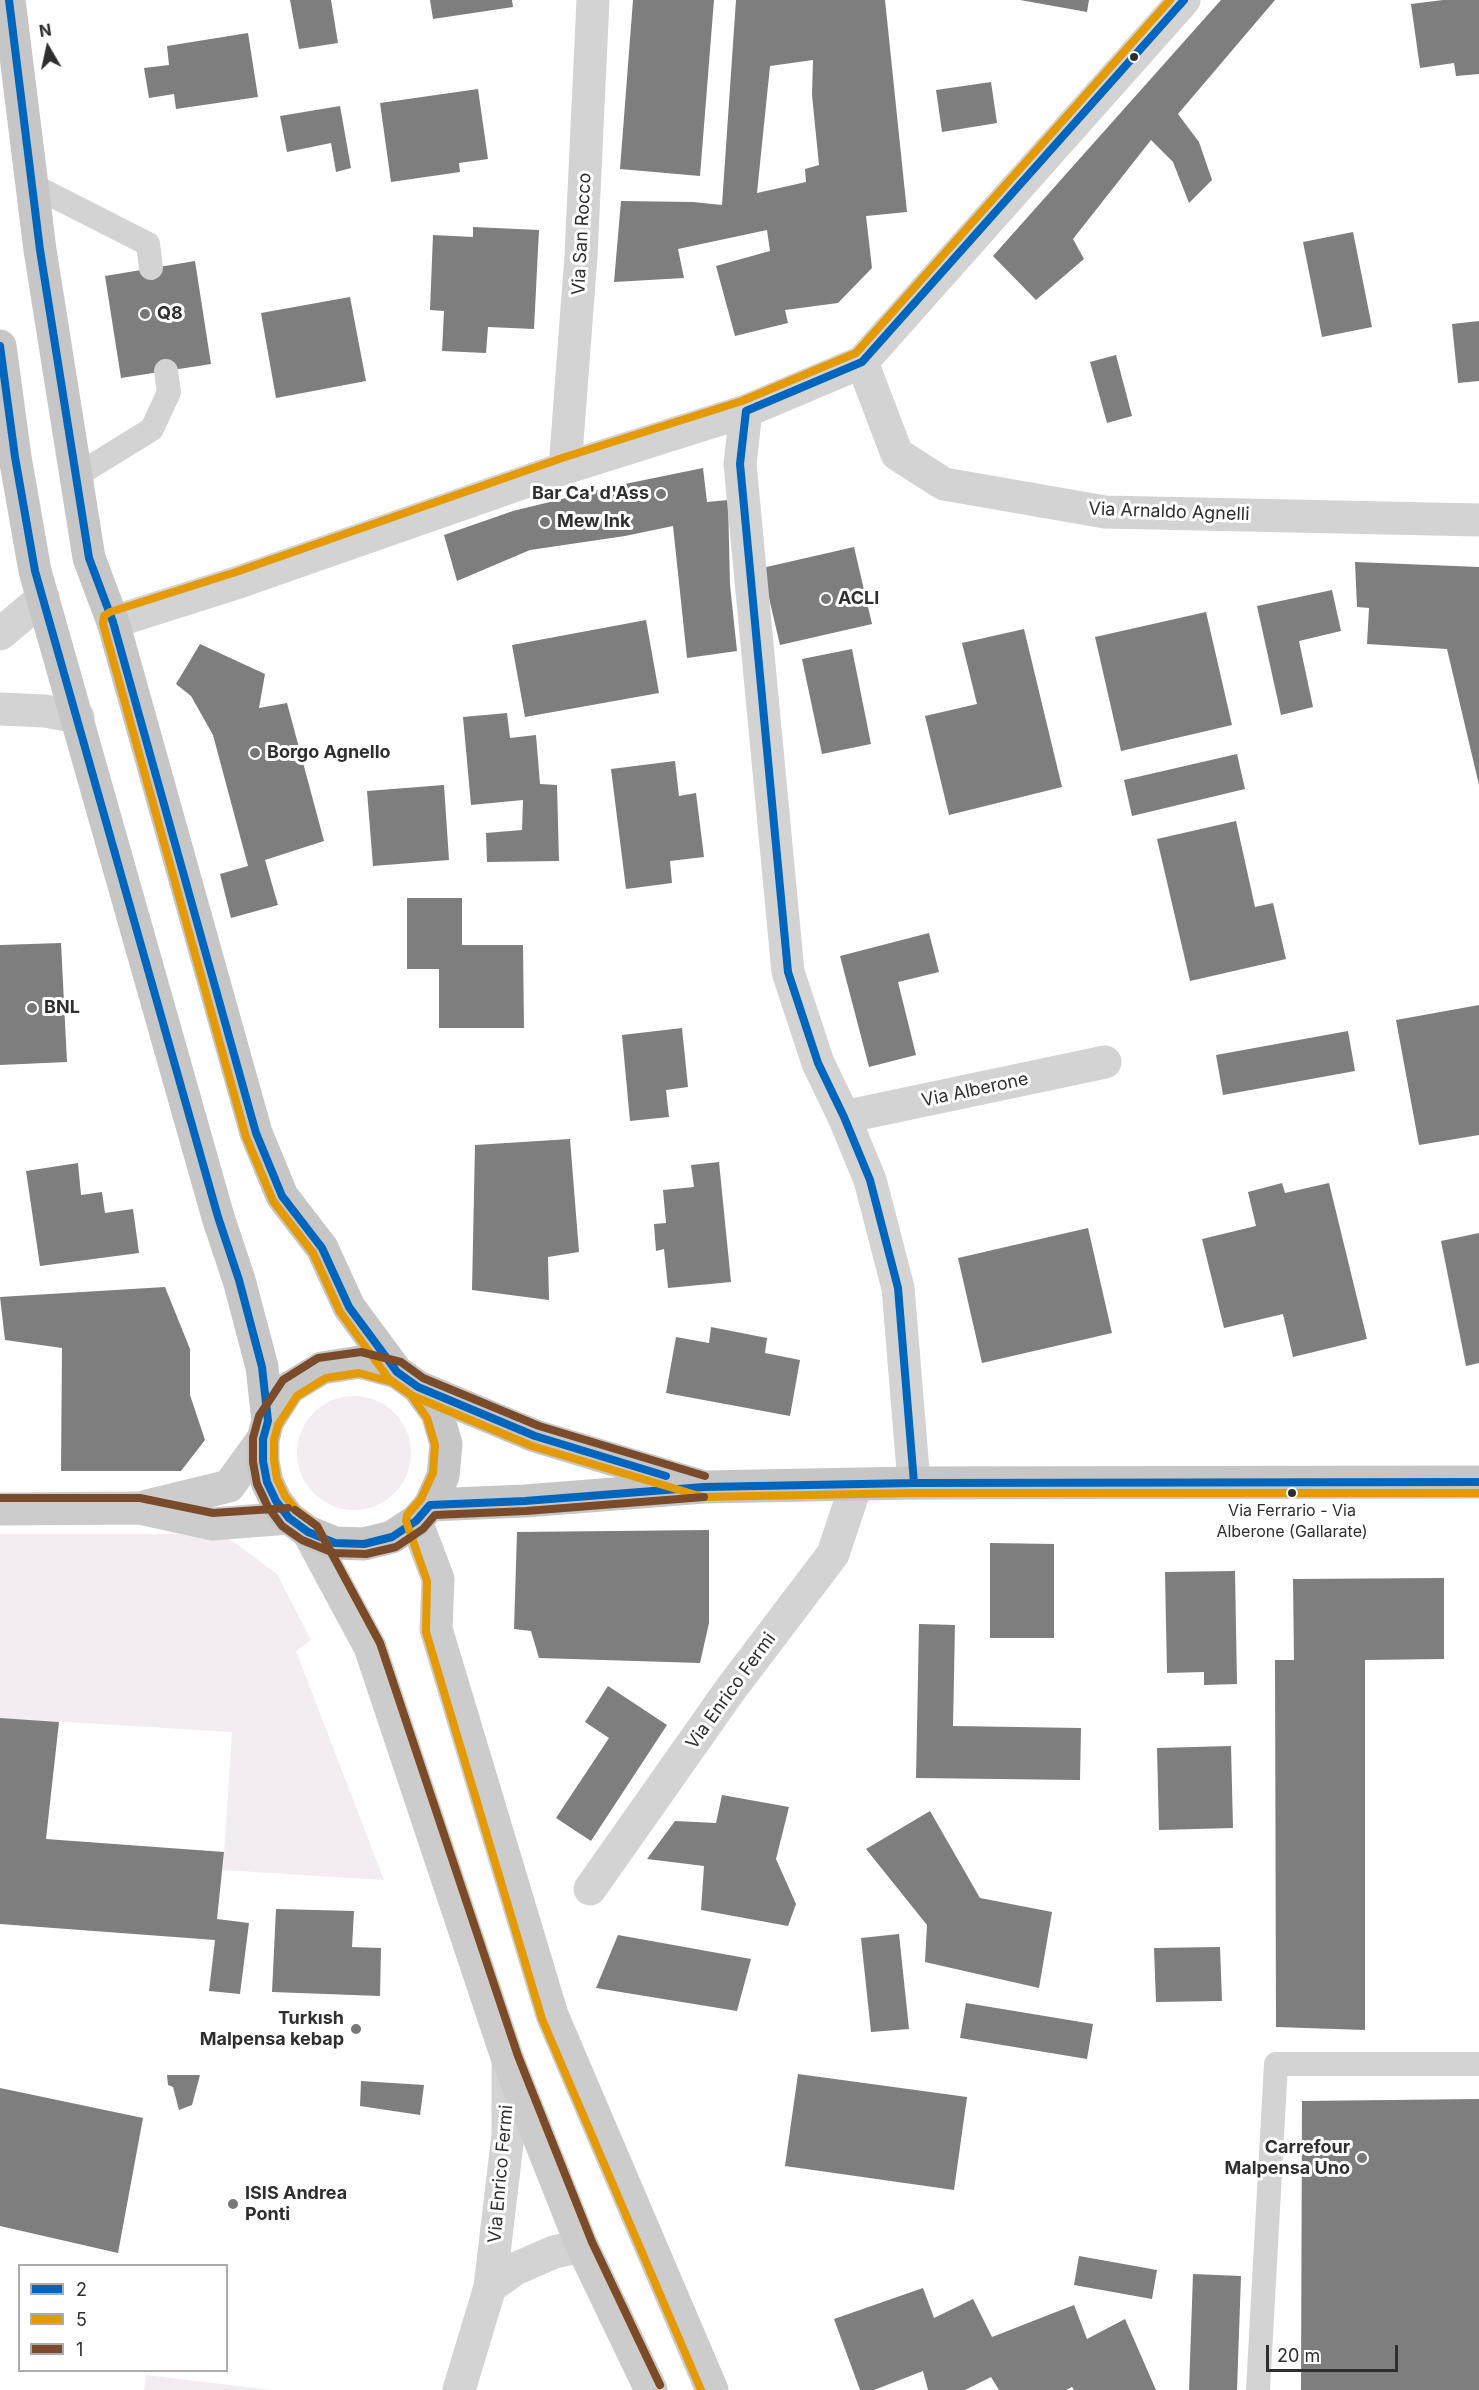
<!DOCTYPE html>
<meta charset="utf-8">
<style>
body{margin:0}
#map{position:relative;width:1479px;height:2390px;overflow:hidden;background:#fff;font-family:Inter,sans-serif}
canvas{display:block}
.legend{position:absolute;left:18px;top:2264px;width:210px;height:108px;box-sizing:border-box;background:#fff;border:2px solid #ababab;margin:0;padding:8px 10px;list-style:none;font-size:18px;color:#2e2e2e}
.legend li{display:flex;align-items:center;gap:12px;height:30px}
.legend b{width:30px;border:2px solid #ababab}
.north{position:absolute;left:18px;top:18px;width:60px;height:60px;-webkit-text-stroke:4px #fff;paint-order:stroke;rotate:351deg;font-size:16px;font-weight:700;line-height:24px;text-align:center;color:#2e2e2e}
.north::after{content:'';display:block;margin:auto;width:21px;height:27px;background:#2e2e2e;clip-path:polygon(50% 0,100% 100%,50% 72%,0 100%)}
.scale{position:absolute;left:1266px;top:2345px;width:132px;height:27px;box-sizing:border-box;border:3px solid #2e2e2e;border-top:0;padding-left:8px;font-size:18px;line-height:21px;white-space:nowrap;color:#2e2e2e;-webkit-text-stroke:4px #fff;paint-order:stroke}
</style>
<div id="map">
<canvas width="1479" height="2390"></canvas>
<ul class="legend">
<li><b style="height:8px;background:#0065bd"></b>2</li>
<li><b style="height:8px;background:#e39a05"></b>5</li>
<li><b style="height:8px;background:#7a4b2a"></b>1</li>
</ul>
<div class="north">N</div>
<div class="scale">20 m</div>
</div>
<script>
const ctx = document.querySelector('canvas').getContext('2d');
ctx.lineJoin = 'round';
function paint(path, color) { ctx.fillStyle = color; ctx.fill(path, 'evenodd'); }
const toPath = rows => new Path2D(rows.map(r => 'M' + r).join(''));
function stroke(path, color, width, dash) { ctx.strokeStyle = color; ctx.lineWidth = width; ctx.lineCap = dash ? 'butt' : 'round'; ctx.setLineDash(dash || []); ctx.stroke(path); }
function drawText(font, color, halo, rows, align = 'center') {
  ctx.font = font + ' Inter,sans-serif'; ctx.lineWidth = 6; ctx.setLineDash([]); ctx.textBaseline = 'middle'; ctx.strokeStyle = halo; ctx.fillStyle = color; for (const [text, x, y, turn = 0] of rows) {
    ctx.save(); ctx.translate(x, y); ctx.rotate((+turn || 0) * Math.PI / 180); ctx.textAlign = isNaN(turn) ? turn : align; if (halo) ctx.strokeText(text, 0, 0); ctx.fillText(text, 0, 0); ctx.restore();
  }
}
paint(toPath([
 '297 1453a57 57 0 1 1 114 0a57 57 0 1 1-114 0Z',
 [0,1534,223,1534,277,1574,311,1640,296,1651,384,1880,223,1870,232,1732,0,1718],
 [146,2375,272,2390,144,2390]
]), '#f3ecf1');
paint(toPath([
 [290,0,331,0,338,43,299,49],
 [430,0,512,0,513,7,433,19],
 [633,0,714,0,700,176,620,169],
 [736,0,885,0,907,212,866,216,872,268,838,303,785,310,788,323,735,336,716,266,770,251,767,230,678,249,684,278,614,282,621,201,693,202,722,205],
 [813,60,812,95,819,165,805,169,806,182,757,193,770,66],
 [1020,0,1089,0,1087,12],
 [1221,0,1275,0,1178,114,1199,142,1212,180,1189,203,1173,162,1151,140,1073,239,1084,259,1036,300,993,256],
 [1443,0,1479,0,1479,74,1456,76,1454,63,1420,68,1411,4],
 [248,33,258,97,176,109,174,94,149,98,144,68,169,65,167,46],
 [991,82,997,123,942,132,936,90],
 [478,89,488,159,459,163,460,172,391,182,380,103],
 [340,106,351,168,336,172,331,143,287,152,280,116],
 [473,227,539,230,534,329,488,327,486,353,442,351,444,311,430,310,433,235,473,237],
 [1353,232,1372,327,1322,337,1303,242],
 [195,261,211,364,121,378,105,276],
 [350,297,366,381,276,398,261,313],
 [1479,321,1479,381,1458,383,1452,324],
 [1116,355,1132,416,1107,423,1090,362],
 [703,468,707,502,728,500,730,585,737,651,687,658,673,526,625,536,530,550,457,581,444,535,513,511,615,486],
 [854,547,872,624,780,645,762,568],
 [1355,562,1479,567,1479,785,1447,649,1367,644,1369,608,1357,607],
 [1332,590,1341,631,1299,641,1313,707,1281,715,1257,606],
 [1206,612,1232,725,1121,751,1095,637],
 [646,620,659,693,525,717,512,645],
 [1024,629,1062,787,949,815,925,716,977,704,962,643],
 [200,644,265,674,259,708,287,703,324,841,265,860,278,905,231,918,220,874,248,866,213,735,191,696,176,684],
 [852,649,871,744,822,754,802,659],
 [507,713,510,738,536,735,540,784,557,785,559,861,487,862,486,833,522,830,523,800,471,805,463,717],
 [1237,754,1245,789,1132,816,1124,780],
 [675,761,679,796,696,793,704,857,670,861,672,883,626,889,611,769],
 [444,785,449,860,373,866,367,791],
 [1236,821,1255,907,1273,903,1286,959,1190,981,1157,839],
 [407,898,462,898,462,945,523,945,524,1028,439,1028,439,969,407,969],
 [929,933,939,972,898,982,916,1055,869,1067,840,956],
 [61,943,67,1062,0,1065,0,945],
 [1479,1005,1479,1135,1419,1145,1396,1020],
 [682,1028,688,1087,666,1090,669,1117,630,1121,622,1035],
 [1348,1031,1355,1071,1223,1095,1216,1055],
 [570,1139,579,1252,548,1257,549,1300,472,1290,475,1145],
 [719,1162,731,1282,668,1288,664,1249,656,1251,654,1224,666,1223,663,1190,694,1187,691,1165],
 [78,1163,81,1195,102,1192,105,1213,133,1209,139,1253,40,1266,26,1171],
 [1282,1183,1285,1193,1329,1183,1367,1339,1293,1357,1283,1314,1224,1328,1202,1239,1256,1226,1248,1192],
 [1088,1228,1112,1333,982,1363,958,1258],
 [1479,1233,1479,1363,1466,1366,1441,1241],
 [165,1287,190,1349,190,1395,205,1440,181,1471,61,1471,62,1348,5,1340,0,1297],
 [711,1327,767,1338,765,1353,800,1360,790,1416,666,1393,676,1337,709,1343],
 [709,1530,709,1623,700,1663,539,1658,531,1631,514,1629,517,1532],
 [990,1543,1054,1544,1054,1638,990,1638],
 [1235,1571,1237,1684,1204,1685,1204,1672,1167,1673,1165,1572],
 [1444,1578,1444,1659,1365,1660,1365,2030,1276,2027,1275,1660,1294,1660,1293,1579],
 [919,1624,955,1625,953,1726,1081,1728,1080,1780,916,1778],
 [608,1686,667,1725,591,1841,556,1818,609,1738,585,1722],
 [0,1718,59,1722,46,1839,224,1852,217,1919,249,1923,240,1994,209,1991,215,1940,0,1924],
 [1231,1746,1233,1828,1159,1830,1157,1748],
 [722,1795,789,1807,776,1859,796,1904,788,1926,701,1910,704,1866,647,1859,675,1821,716,1823],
 [930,1811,980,1898,1052,1912,1039,1988,925,1962,927,1925,866,1849],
 [276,1909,354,1911,352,1947,381,1948,380,1996,272,1992],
 [899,1934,909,2029,871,2032,861,1938],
 [618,1935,751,1959,737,2011,596,1988],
 [1220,1947,1222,2001,1156,2002,1154,1948],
 [966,2003,1093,2024,1087,2059,960,2038],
 [798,2074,967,2097,954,2190,785,2166],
 [167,2075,200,2075,192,2105,179,2110,173,2087,168,2085],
 [361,2081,424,2085,420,2115,360,2106],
 [0,2088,143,2118,118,2253,0,2226],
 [1479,2099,1479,2390,1301,2390,1302,2101],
 [1079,2256,1157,2270,1152,2299,1074,2285],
 [1193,2274,1241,2276,1237,2390,1189,2390],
 [923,2288,934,2318,973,2299,992,2337,1074,2305,1087,2339,1125,2319,1156,2390,1074,2390,1072,2387,1066,2390,999,2390,991,2377,965,2390,928,2390,923,2371,874,2390,860,2390,834,2319]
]), '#7e7e7e');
stroke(toPath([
 [32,185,148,244,151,268],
 [76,476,152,429,169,392,166,371],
 [1258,2390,1276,2064,1479,2064]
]), '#d3d3d3', 24);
stroke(toPath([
 [862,362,897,454,944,484,1105,512,1479,520],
 [746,411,740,464,788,972,818,1063,844,1117,870,1180,898,1288,914,1483],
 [565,468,581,256,593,0],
 [113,622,239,582,565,468,746,411,862,362,1184,0],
 [0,634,43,598],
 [0,709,45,711,78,717],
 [844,1117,1105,1062],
 [590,1889,730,1690,833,1554,856,1485],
 [490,2287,515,2269,554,2252,582,2246],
 [459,2390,490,2287,508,2135,508,2060]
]), '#d3d3d3', 33);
stroke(toPath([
 [147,1506,229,1486,263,1439],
 [0,1509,139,1508,212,1524,289,1518],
 [416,1521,438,1579,436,1629,552,2015,712,2390],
 [308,1532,370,1647,508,2060,582,2246,651,2390]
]), '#ccc', 33);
stroke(toPath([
 [9,0,40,250,89,558,113,622,256,1133,282,1196,322,1248,349,1307,397,1372,418,1387,535,1436,704,1487],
 [0,346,15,457,35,571,218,1217,239,1280,262,1367,268,1421],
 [397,1372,360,1362,322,1368,289,1388,268,1421,263,1439,263,1461,267,1482,276,1501,289,1518,308,1532,335,1543,364,1544,392,1537,416,1521,430,1505,443,1476,446,1444,437,1413,418,1387],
 [430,1505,525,1501,704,1487,914,1483,1479,1482]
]), '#c6c6c6', 33);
stroke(toPath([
 [9,0,40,250,89,558,113,622,256,1133,282,1196,322,1248,349,1307,397,1372,418,1387,535,1436,666,1476],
 [0,346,15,457,35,571,218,1217,239,1280,262,1367,268,1421,263,1439,263,1461,267,1482,276,1501,289,1518,308,1532,335,1543,364,1544,392,1537,416,1521,430,1505,525,1501,704,1487,914,1483,1479,1482],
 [914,1483,898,1288,870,1180,844,1117,818,1063,788,972,740,464,746,411,862,362,1184,0]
]), '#0065bd', 8);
stroke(toPath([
 [1170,0,856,353,742,401,562,458,236,572,110,612,104,616,103,624,246,1137,273,1201,313,1253,340,1312,389,1379,413,1396,532,1446,703,1497,914,1493,1479,1493],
 [660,2385,592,2242,518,2056,380,1643,317,1526,296,1510,285,1496,277,1479,274,1460,274,1440,278,1425,297,1396,326,1378,359,1373,392,1382,411,1395,427,1418,435,1445,433,1473,421,1499,407,1515,406,1521,427,1581,426,1632,542,2019,701,2390]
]), '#e39a05', 8);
stroke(toPath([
 [704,1497,526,1511,435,1515,423,1529,396,1547,366,1554,334,1553,302,1540,282,1526,268,1507,257,1484,253,1462,253,1438,259,1416,283,1380,318,1358,361,1352,401,1362,423,1378,539,1426,705,1476],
 [0,1498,140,1498,213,1513,288,1508],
 [295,1510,317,1526,380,1643,518,2056,592,2242,660,2385]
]), '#7a4b2a', 8);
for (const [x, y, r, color] of [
 [1134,57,5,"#2e2e2e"],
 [145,314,6,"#777"],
 [661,494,6,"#777"],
 [545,522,6,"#777"],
 [826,599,6,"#777"],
 [255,753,6,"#777"],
 [32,1008,6,"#777"],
 [1292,1493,5,"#2e2e2e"],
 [356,2029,6,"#777"],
 [1362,2158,6,"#777"],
 [233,2204,6,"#777"]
]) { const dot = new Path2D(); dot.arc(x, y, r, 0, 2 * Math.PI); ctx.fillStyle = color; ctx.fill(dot); stroke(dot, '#fff', 2); }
drawText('16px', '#2e2e2e', '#fff', [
 ["Via Ferrario - Via",1292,1511],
 ["Alberone (Gallarate)",1292,1532]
]);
drawText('18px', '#2e2e2e', '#fff', [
 ["Via San Rocco",582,234,-87],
 ["Via Arnaldo Agnelli",1169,512,2],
 ["Via Alberone",975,1090,-12],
 ["Via Enrico Fermi",731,1691,-54],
 ["Via Enrico Fermi",501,2174,-85]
]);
drawText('bold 18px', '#2e2e2e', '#fff', [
 ["Q8",157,314],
 ["Bar Ca' d'Ass",649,494,"right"],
 ["Mew Ink",557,522],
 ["ACLI",838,599],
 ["Borgo Agnello",267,753],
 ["BNL",44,1008],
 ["Turkısh",344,2019,"right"],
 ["Malpensa kebap",344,2040,"right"],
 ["Carrefour",1350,2148,"right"],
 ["Malpensa Uno",1350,2169,"right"],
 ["ISIS Andrea",245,2194],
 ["Ponti",245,2215]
], 'left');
</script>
